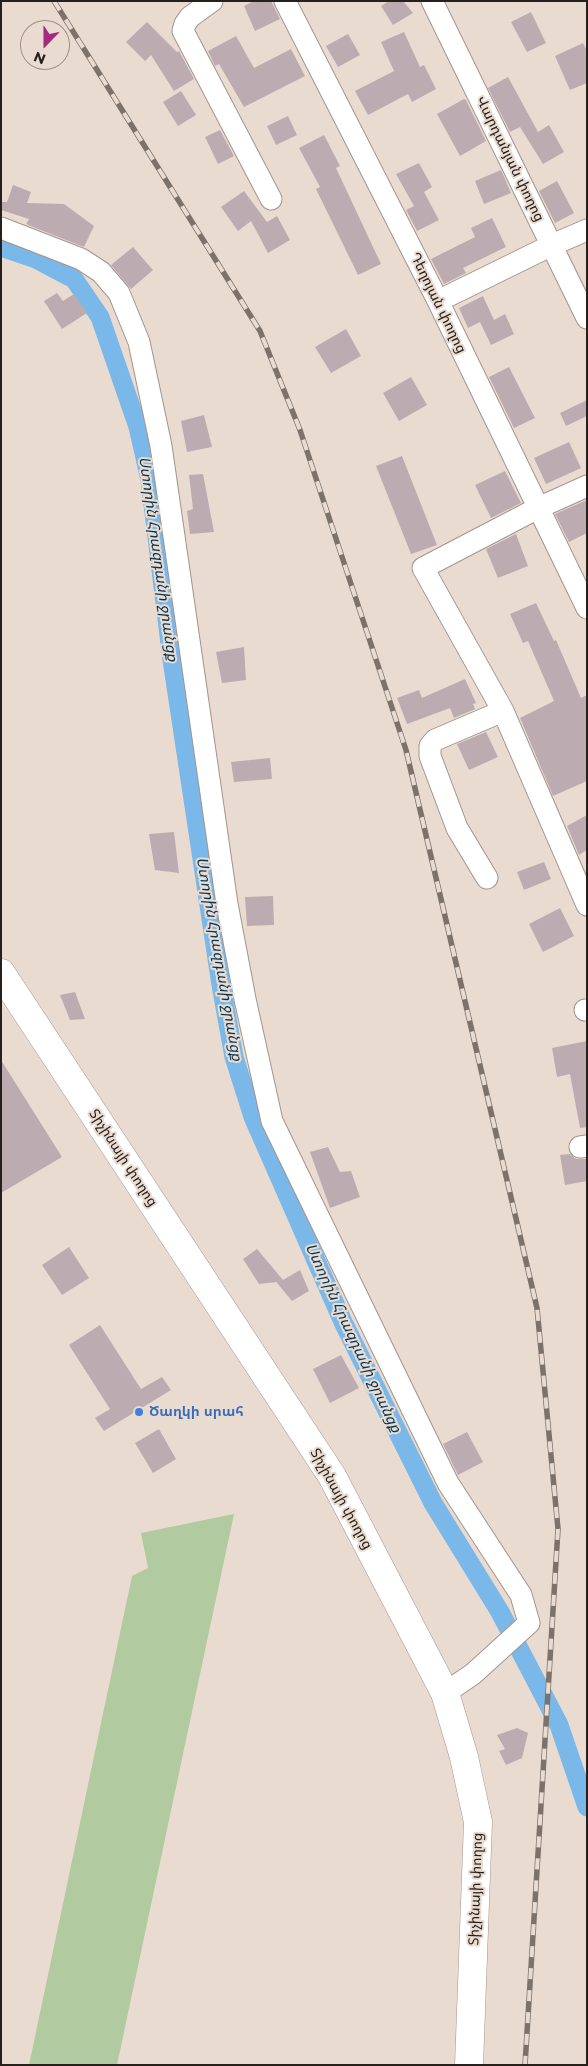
<!DOCTYPE html>
<meta charset="utf-8">
<style>
body{margin:0}
#map{position:relative;width:588px;height:2066px;overflow:hidden;background:#eadbd1;font-family:Montserrat,sans-serif}
canvas{display:block}
.frame{position:absolute;inset:0;border:2px solid #25201c;pointer-events:none}
.north{position:absolute;left:20px;top:20px;width:50px;height:50px;box-sizing:border-box;background:#eadbd1;border:1px solid #9b9089;border-radius:50%;rotate:202deg;font-size:14px;font-weight:700;line-height:20px;text-align:center;color:#25201c}
.north::after{content:'';display:block;margin:auto;width:18px;height:22px;background:#a32a80;clip-path:polygon(50% 0,100% 100%,50% 72%,0 100%)}
</style>
<div id="map">
<canvas width="588" height="2066"></canvas>
<div class="frame"></div>
<div class="north">N</div>
</div>
<script>
const ctx = document.querySelector('canvas').getContext('2d');
ctx.lineJoin = 'round';
function paint(path, color) { ctx.fillStyle = color; ctx.fill(path, 'evenodd'); }
const toPath = rows => new Path2D(rows.map(r => 'M' + r).join(''));
function stroke(path, color, width, dash) { ctx.strokeStyle = color; ctx.lineWidth = width; ctx.lineCap = dash ? 'butt' : 'round'; ctx.setLineDash(dash || []); ctx.stroke(path); }
function drawText(font, color, halo, rows, align = 'center') {
  ctx.font = font + ' Montserrat,"Noto Sans Armenian",sans-serif'; ctx.lineWidth = 4; ctx.setLineDash([]); ctx.textBaseline = 'middle'; ctx.strokeStyle = halo; ctx.fillStyle = color; for (const [text, x, y, turn = 0] of rows) {
    ctx.save(); ctx.translate(x, y); ctx.rotate((+turn || 0) * Math.PI / 180); ctx.textAlign = isNaN(turn) ? turn : align; if (halo) ctx.strokeText(text, 0, 0); ctx.fillText(text, 0, 0); ctx.restore();
  }
}
paint(toPath([
 [234,1514,117,2065,29,2065,132,1576,148,1568,141,1533]
]), '#b2caa0');
stroke(toPath([
 [1,247,36,259,74,279,100,317,138,427,150,480,172,660,221,985,234,1057,253,1117,343,1322,433,1503,500,1612,559,1725,587,1807]
]), '#7ab8ea', 19);
paint(toPath([
 [254,1,271,1,280,19,255,31,244,6],
 [389,1,403,1,413,13,393,25,381,6],
 [531,12,546,43,527,52,511,22],
 [147,22,177,52,179,51,194,79,174,91,151,55,145,61,126,42],
 [404,32,420,67,424,65,436,89,412,102,408,94,368,115,355,91,394,71,381,42],
 [348,34,360,55,338,67,326,46],
 [236,36,254,68,291,49,305,76,244,107,219,64,215,66,208,51],
 [583,43,587,51,587,83,570,90,555,56],
 [508,77,538,132,549,125,564,152,543,164,520,127,510,132,488,88],
 [181,91,196,115,178,126,163,102],
 [464,99,466,100,486,141,460,156,437,114],
 [288,116,297,135,276,145,267,126],
 [220,130,234,156,218,164,205,137],
 [324,135,340,166,336,168,381,264,358,275,316,189,320,187,299,148],
 [419,163,432,187,424,192,439,220,417,231,406,210,414,206,396,174],
 [501,170,511,193,484,204,475,181],
 [557,181,574,213,555,223,539,191],
 [13,185,31,192,27,203,64,204,94,226,84,247,28,225,26,224,29,219,1,210,1,202,7,202],
 [244,191,267,222,277,216,290,240,268,253,251,221,238,231,221,207],
 [492,218,506,247,463,268,466,273,444,284,431,259,475,237,471,228],
 [133,247,153,270,131,289,111,265],
 [57,293,63,301,74,294,87,313,62,329,44,301],
 [483,296,494,320,505,314,514,334,491,345,480,322,468,328,459,308],
 [346,329,361,356,331,373,315,347],
 [509,367,535,418,514,428,489,377],
 [411,377,427,405,399,421,383,393],
 [587,400,587,416,566,426,560,413],
 [204,415,212,447,187,452,181,421],
 [569,442,581,468,546,484,534,458],
 [402,456,437,545,411,554,376,466],
 [505,471,521,503,491,518,475,485],
 [203,474,214,532,190,534,187,511,193,509,189,475],
 [587,500,587,533,569,542,555,514],
 [516,534,528,566,498,578,486,549],
 [536,603,554,641,556,640,581,698,587,695,587,781,553,796,520,718,554,701,528,641,523,643,510,614],
 [244,647,246,680,222,683,216,652],
 [465,679,476,703,473,704,475,709,454,718,450,708,407,724,397,698,419,690,422,698],
 [486,732,498,757,469,770,457,744],
 [270,758,272,779,234,782,231,762],
 [587,815,587,850,579,855,567,826],
 [174,832,179,873,155,870,149,834],
 [544,862,551,879,524,890,517,872],
 [273,896,274,925,247,926,245,897],
 [560,908,574,936,543,952,529,924],
 [75,992,85,1019,70,1020,60,995],
 [587,1041,587,1127,580,1128,570,1074,557,1077,552,1048],
 [1,1060,62,1157,1,1193],
 [328,1147,340,1172,351,1171,360,1197,330,1208,310,1152],
 [570,1154,576,1159,587,1159,587,1181,565,1185,560,1155],
 [69,1247,89,1278,62,1295,42,1265],
 [257,1249,283,1280,300,1270,309,1291,292,1301,277,1283,278,1282,259,1284,243,1259],
 [100,1325,141,1389,162,1377,171,1390,104,1431,95,1418,110,1409,69,1345],
 [341,1355,359,1388,330,1403,313,1369],
 [159,1429,176,1459,153,1473,135,1443],
 [467,1432,483,1462,458,1475,443,1444],
 [517,1728,528,1733,522,1758,506,1765,499,1751,505,1749,497,1735]
]), '#bcacb2');
const street = toPath([
 [212,1,190,17,185,24,183,31,271,199],
 [285,1,438,301,587,608],
 [432,1,587,318],
 [1,228,81,259,101,272,119,293,139,342,161,446,227,904,245,999,272,1121,448,1483,521,1595,529,1623,473,1674,445,1693],
 [438,301,552,245,587,230],
 [587,486,538,508,423,568,503,711,587,905],
 [487,878,457,828,430,756,430,746,435,740,503,711],
 [585,1010,587,1010],
 [580,1147,587,1146]
]);
const secondary = toPath([
 [1,973,332,1476,445,1693,464,1757,478,1822,469,2065]
]);
stroke(street, '#a3958c', 23);
stroke(secondary, '#a3958c', 29);
stroke(street, '#fff', 21);
stroke(secondary, '#fff', 28);
const rail = toPath([
 [54,1,260,331,300,430,406,750,537,1308,558,1529,525,2065]
]);
stroke(rail, '#7b726b', 5.5);
stroke(rail, '#eadbd1', 4, [11]);
for (const [x, y, r, color] of [
 [139,1412,5,"#3f7fe0"]
]) { const dot = new Path2D(); dot.arc(x, y, r, 0, 2 * Math.PI); ctx.fillStyle = color; ctx.fill(dot); stroke(dot, '#eadbd1', 2); }
drawText('14px', '#25201c', '#eadbd1', [
 ["Վարդանյան փողոց",510,159,64],
 ["Դեղոյան փողոց",438,303,64],
 ["Տիչինայի փողոց",123,1158,57],
 ["Տիչինայի փողոց",341,1499,61],
 ["Տիչինայի փողոց",476,1889,-88]
]);
drawText('bold 14px', '#366cbe', '#eadbd1', [
 ["Ծաղկի սրահ",149,1412]
], 'left');
drawText('italic 15px', '#013454', '#eadbd1', [
 ["Ստորին Հրազդանի ջրանցք",158,559,82],
 ["Ստորին Հրազդանի ջրանցք",219,959,80],
 ["Ստորին Հրազդանի ջրանցք",353,1338,65]
]);
</script>
